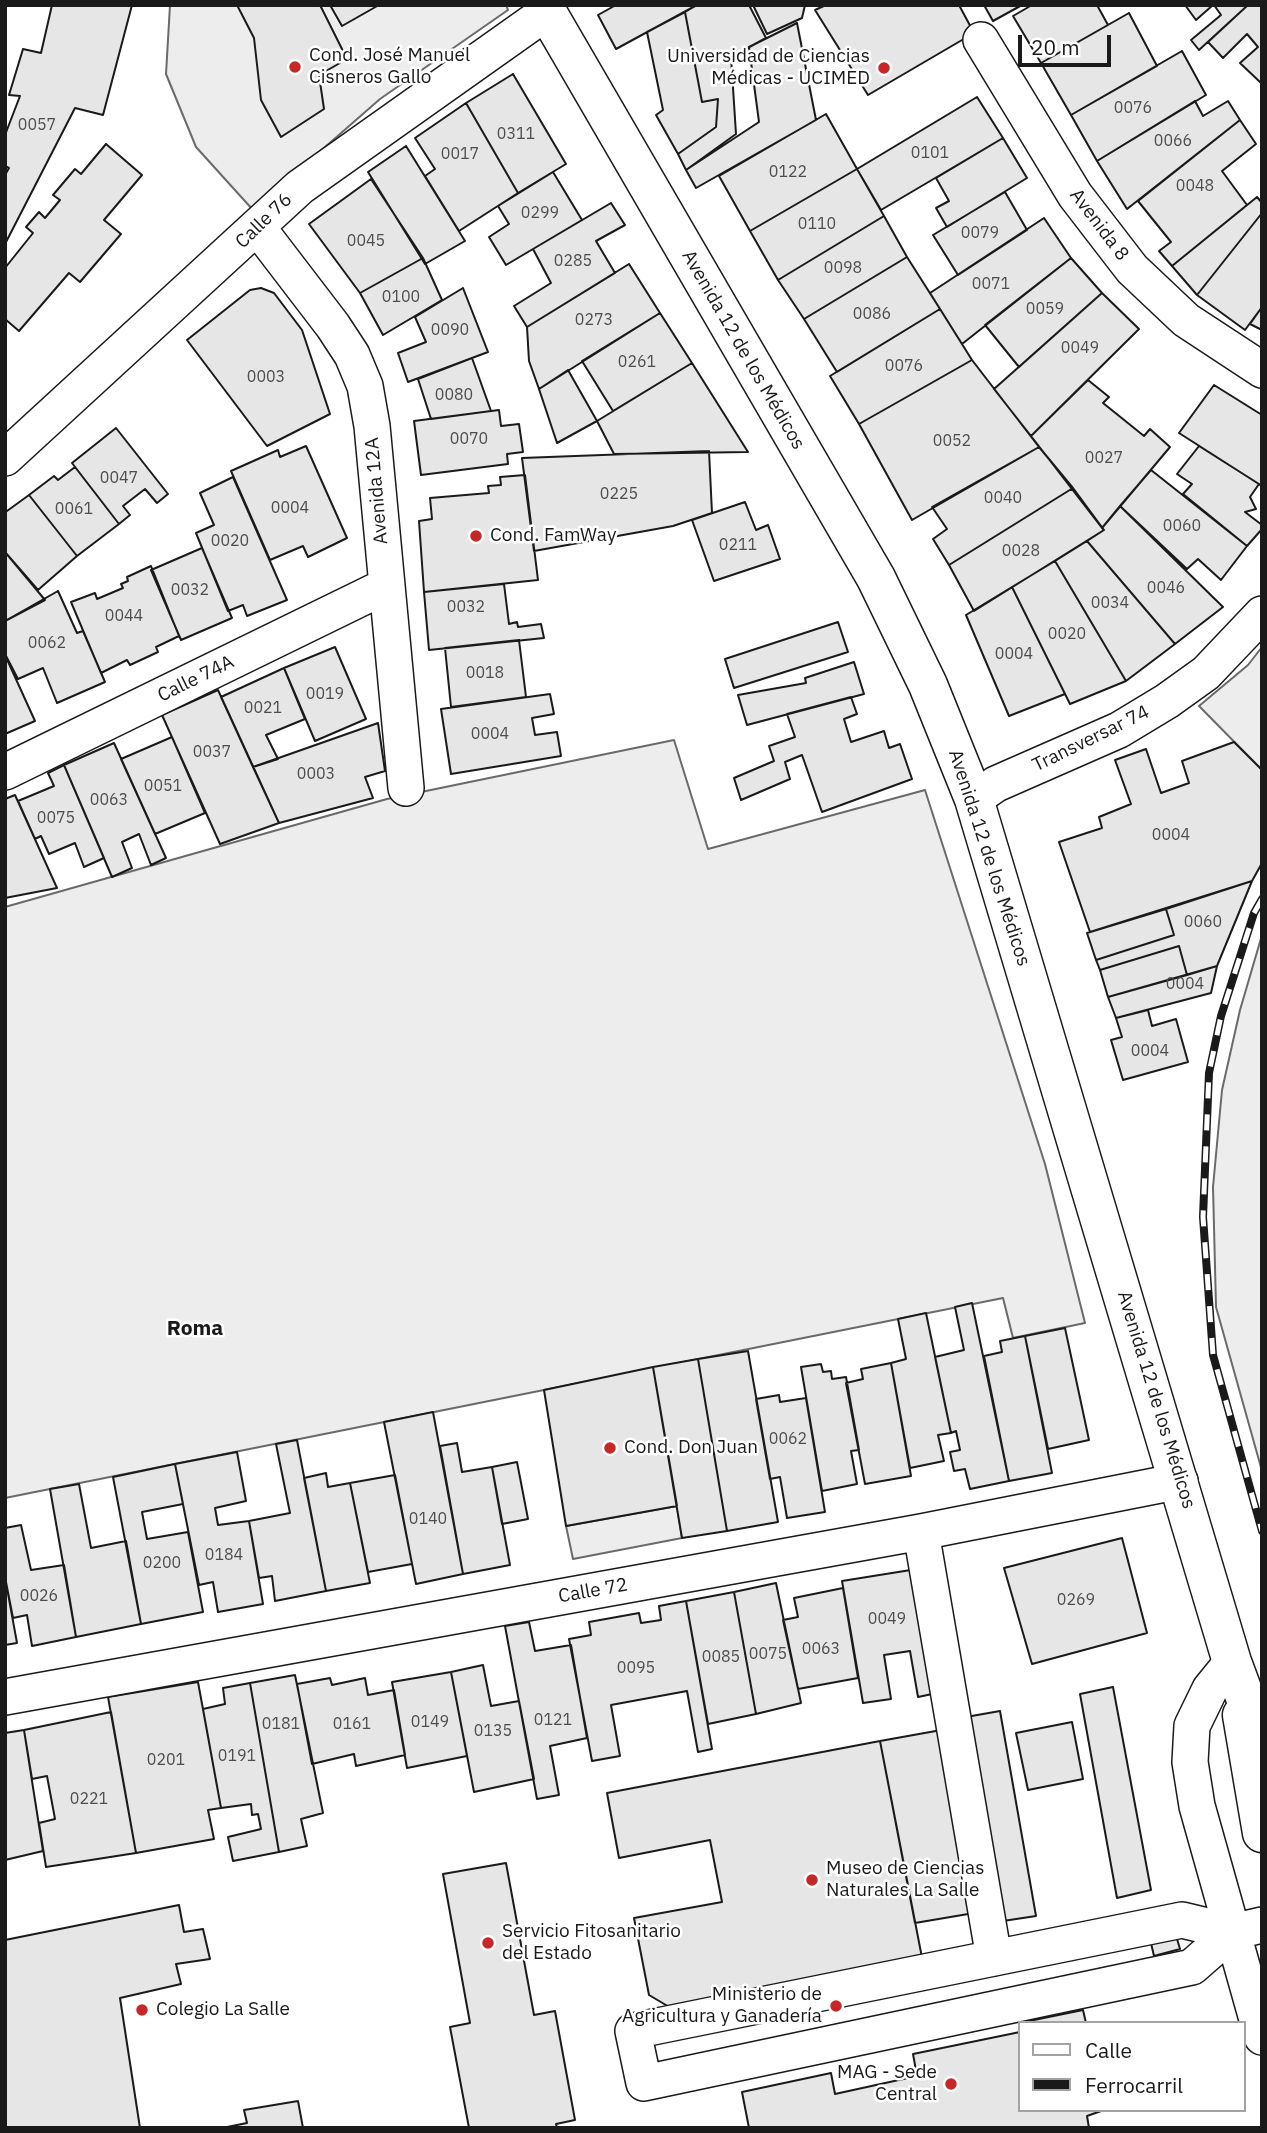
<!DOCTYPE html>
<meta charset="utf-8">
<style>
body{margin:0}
#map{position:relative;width:1267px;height:2133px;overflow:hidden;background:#fff;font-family:"IBM Plex Sans",sans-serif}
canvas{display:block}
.frame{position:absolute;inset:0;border:7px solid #1a1a1a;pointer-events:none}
.legend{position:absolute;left:1018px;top:2021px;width:228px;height:91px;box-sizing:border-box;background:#fff;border:2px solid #a3a3a3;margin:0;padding:9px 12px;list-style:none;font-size:21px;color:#1a1a1a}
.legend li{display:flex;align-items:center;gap:14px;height:35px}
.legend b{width:35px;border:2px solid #a3a3a3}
.scale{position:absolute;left:1018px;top:35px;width:93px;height:32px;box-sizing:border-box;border:4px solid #1a1a1a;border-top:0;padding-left:9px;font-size:21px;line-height:24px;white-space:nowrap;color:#1a1a1a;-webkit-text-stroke:5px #fff;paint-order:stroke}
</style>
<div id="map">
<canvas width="1267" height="2133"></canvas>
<div class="frame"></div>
<ul class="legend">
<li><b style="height:9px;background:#fff"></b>Calle</li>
<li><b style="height:9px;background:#1a1a1a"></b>Ferrocarril</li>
</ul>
<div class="scale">20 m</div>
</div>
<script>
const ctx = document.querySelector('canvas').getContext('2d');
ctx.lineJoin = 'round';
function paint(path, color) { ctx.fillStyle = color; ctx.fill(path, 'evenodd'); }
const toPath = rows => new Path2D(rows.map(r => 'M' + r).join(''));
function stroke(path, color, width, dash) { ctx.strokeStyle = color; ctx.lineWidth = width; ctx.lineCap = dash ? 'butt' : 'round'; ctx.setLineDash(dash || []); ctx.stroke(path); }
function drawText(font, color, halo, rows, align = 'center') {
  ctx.font = font + ' "IBM Plex Sans",sans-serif'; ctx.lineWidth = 5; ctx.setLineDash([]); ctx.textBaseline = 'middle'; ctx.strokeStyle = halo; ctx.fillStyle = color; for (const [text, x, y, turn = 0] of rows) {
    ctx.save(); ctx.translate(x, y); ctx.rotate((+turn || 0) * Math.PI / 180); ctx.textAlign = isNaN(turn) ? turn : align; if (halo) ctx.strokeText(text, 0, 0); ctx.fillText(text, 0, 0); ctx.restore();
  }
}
const built = toPath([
 [170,5,506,5,508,10,380,99,253,210,196,147,166,74,170,5],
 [1262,647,1262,770,1199,706,1248,665,1262,647],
 [674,740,708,849,925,790,1045,1164,1085,1323,1013,1338,1003,1298,5,1498,5,907,387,799,674,740],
 [1262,935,1262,1471,1216,1307,1213,1187,1222,1090,1240,1010,1262,935],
 [677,1506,682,1538,573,1559,566,1526,677,1506]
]);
paint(built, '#ededed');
stroke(built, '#6a6a6a', 2);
const building = toPath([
 [52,5,132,5,103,115,75,108,5,244,5,175,9,168,5,166,5,135,20,96,9,95,23,49,41,53,52,5],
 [237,5,320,5,347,59,319,75,324,109,281,137,261,100,254,38,237,5],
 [330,5,379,5,342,26,330,5],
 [616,5,697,5,616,49,598,15,616,5],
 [697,5,749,5,766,38,731,57,736,134,686,170,678,154,716,127,718,99,702,102,685,12,697,5],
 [753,5,805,5,802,18,767,34,753,5],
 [959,5,974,33,868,95,815,10,826,5,959,5],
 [984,5,1022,5,993,21,984,5],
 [1032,5,1097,5,1108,25,1041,63,1013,16,1032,5],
 [1185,5,1213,5,1196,20,1185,5],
 [1214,5,1248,5,1199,50,1191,40,1221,15,1214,5],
 [1248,5,1262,5,1261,83,1240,63,1258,47,1247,34,1223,58,1208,42,1248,5],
 [685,12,702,102,718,99,716,127,678,154,656,115,663,110,647,32,685,12],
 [1129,13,1157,66,1071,115,1041,63,1129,13],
 [797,23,816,120,696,188,686,170,759,122,749,47,797,23],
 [1182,51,1206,95,1097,161,1071,115,1182,51],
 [513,74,566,164,518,193,466,103,513,74],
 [977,97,1003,138,881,210,857,169,977,97],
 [1195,101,1203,116,1228,101,1240,120,1127,209,1097,161,1195,101],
 [466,103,518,193,459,231,425,176,435,169,415,138,466,103],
 [826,114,857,169,750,231,719,176,826,114],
 [1240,120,1256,144,1222,171,1247,205,1172,266,1159,251,1171,242,1138,201,1240,120],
 [1003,138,1027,178,947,227,936,208,949,201,936,178,1003,138],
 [106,144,142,175,104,220,121,234,80,282,69,273,19,331,5,319,5,268,33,233,26,227,39,212,45,218,60,200,53,195,75,169,81,174,106,144],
 [406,146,465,241,425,264,368,172,406,146],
 [857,169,884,216,778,280,750,231,857,169],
 [553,172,582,220,506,265,489,237,509,224,498,206,553,172],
 [371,179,423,258,360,293,309,224,371,179],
 [1005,192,1027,230,958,275,933,235,1005,192],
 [1257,197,1262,203,1262,213,1197,295,1172,266,1257,197],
 [611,203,625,225,596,241,615,273,527,327,514,306,551,283,533,249,611,203],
 [1262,213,1262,307,1245,330,1197,295,1262,213],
 [884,216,907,257,804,319,778,280,884,216],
 [1044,218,1071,258,962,344,930,293,1044,218],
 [907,257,940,309,837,372,804,319,907,257],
 [423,258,442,300,383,335,360,293,423,258],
 [1071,258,1102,293,1019,367,985,325,1071,258],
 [629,264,660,313,539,389,529,361,527,327,629,264],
 [261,288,274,293,302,330,330,414,267,446,187,340,250,290,261,288],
 [463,288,488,352,408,382,398,353,426,342,415,317,463,288],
 [1102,293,1139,329,1031,436,994,389,1102,293],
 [1262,307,1262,330,1250,324,1262,307],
 [940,309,972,360,859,424,830,376,940,309],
 [660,313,692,363,613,411,582,361,660,313],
 [472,358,491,411,431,419,418,379,472,358],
 [972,360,1039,447,912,520,859,424,972,360],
 [692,363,748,452,614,454,597,421,692,363],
 [568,370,597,421,557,443,539,389,568,370],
 [1088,380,1109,397,1103,403,1144,436,1150,429,1170,447,1102,528,1031,436,1088,380],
 [1214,385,1262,415,1262,486,1179,433,1214,385],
 [499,410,501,426,519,424,523,452,507,454,508,464,421,475,414,421,499,410],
 [116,428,168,494,157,503,145,489,123,506,130,515,119,524,72,463,116,428],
 [306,446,347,538,308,557,303,546,270,560,231,471,278,450,280,457,306,446],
 [1199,446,1259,484,1250,497,1256,509,1245,512,1262,525,1262,529,1247,546,1183,494,1192,484,1177,474,1199,446],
 [1039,447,1073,488,949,565,933,539,947,529,932,507,1039,447],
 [709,451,712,513,673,526,534,551,522,458,709,451],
 [75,467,119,524,77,556,29,495,54,476,58,480,75,467],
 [1151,470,1247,546,1221,580,1198,559,1187,569,1120,506,1151,470],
 [525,475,538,580,424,592,419,521,432,519,430,498,489,493,488,486,501,485,500,477,525,475],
 [233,477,287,600,247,616,243,605,228,611,196,533,214,525,200,493,233,477],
 [1073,488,1104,530,974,611,949,565,1073,488],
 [29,495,77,556,38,590,5,552,5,509,7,511,29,495],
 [745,502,756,530,768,525,780,559,714,581,692,520,745,502],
 [1120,506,1223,607,1175,644,1087,541,1104,530,1102,528,1120,506],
 [1087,541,1175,644,1126,681,1055,561,1087,541],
 [202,548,232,618,181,640,151,570,202,548],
 [5,552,45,600,5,621,5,552],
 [1055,561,1126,681,1070,704,1012,587,1055,561],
 [151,566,179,636,156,647,158,652,130,665,127,660,101,673,71,602,95,593,97,599,123,588,121,584,128,581,127,577,151,566],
 [504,584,509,624,517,622,518,627,541,624,544,638,429,650,424,592,504,584],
 [1012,587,1065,694,1009,716,966,615,1012,587],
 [58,591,77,633,83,631,105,682,57,703,43,668,18,679,5,654,5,621,58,591],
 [838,622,848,652,734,688,725,659,838,622],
 [519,640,526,697,451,707,445,648,519,640],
 [335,647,366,719,315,741,284,668,335,647],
 [5,655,35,721,5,734,5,655],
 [854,662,864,694,747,725,738,695,806,683,805,678,854,662],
 [284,668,305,719,266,735,278,759,253,767,221,697,284,668],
 [218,690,279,823,220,844,162,715,218,690],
 [550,694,554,714,532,718,535,735,557,732,561,756,451,774,441,709,550,694],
 [851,697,857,714,844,719,851,742,884,731,889,748,900,744,912,779,822,812,802,755,785,762,790,779,741,800,734,778,774,761,769,746,795,737,787,714,851,697],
 [378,723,385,771,365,777,373,798,279,823,253,767,378,723],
 [172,737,205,813,155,834,121,759,172,737],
 [1234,742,1262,770,1262,863,1252,881,1090,932,1059,842,1102,828,1099,817,1131,804,1115,760,1146,749,1161,793,1189,783,1182,761,1234,742],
 [114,743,166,858,151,865,139,834,122,842,132,868,112,877,64,765,114,743],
 [64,765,104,858,84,867,75,843,49,854,41,836,35,839,18,801,54,786,48,773,64,765],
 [15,795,57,888,5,898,5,799,15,795],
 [1252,881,1217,966,1187,975,1179,946,1100,970,1096,960,1174,935,1166,909,1252,881],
 [1166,909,1174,935,1096,960,1087,933,1166,909],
 [1179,946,1187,975,1108,997,1100,970,1179,946],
 [1217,966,1211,993,1116,1018,1108,997,1217,966],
 [1148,1010,1152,1026,1176,1019,1188,1062,1123,1080,1111,1040,1122,1037,1116,1018,1148,1010],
 [972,1303,1009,1481,970,1489,965,1469,954,1471,950,1452,960,1450,956,1431,951,1433,935,1357,964,1350,955,1307,972,1303],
 [926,1313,951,1433,938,1435,944,1461,910,1468,891,1363,906,1359,898,1319,926,1313],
 [1065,1328,1089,1440,1048,1449,1025,1336,1065,1328],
 [1025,1336,1052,1473,1009,1481,984,1356,1002,1352,1000,1341,1025,1336],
 [748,1351,778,1522,727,1531,698,1359,748,1351],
 [698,1359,727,1531,682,1538,653,1367,698,1359],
 [891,1363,911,1476,865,1484,846,1383,863,1379,861,1369,891,1363],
 [821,1364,823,1372,831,1371,832,1379,846,1377,859,1450,851,1451,857,1484,822,1491,801,1367,821,1364],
 [653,1367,677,1506,566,1526,544,1390,653,1367],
 [779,1395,780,1402,806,1398,825,1512,787,1518,780,1477,770,1479,756,1399,779,1395],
 [433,1412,463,1574,416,1584,384,1422,433,1412],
 [297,1440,326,1591,275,1601,272,1576,259,1578,249,1521,290,1513,276,1444,297,1440],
 [457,1443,462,1472,492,1467,510,1565,463,1574,440,1446,457,1443],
 [237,1452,246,1501,215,1508,218,1525,249,1521,263,1604,218,1612,213,1582,199,1585,175,1464,237,1452],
 [517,1462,528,1519,502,1524,492,1467,517,1462],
 [175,1464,183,1504,142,1512,147,1539,188,1532,203,1612,141,1624,113,1477,175,1464],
 [326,1473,328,1487,350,1483,370,1583,326,1591,304,1478,326,1473],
 [395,1475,412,1564,368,1572,350,1483,395,1475],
 [79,1484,91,1548,126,1541,141,1624,76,1637,50,1489,79,1484],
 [21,1525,31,1570,64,1565,76,1637,32,1646,27,1615,13,1618,5,1577,5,1528,21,1525],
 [1122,1538,1147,1633,1032,1664,1004,1568,1122,1538],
 [917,1569,937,1693,918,1697,910,1651,884,1655,891,1699,863,1703,842,1581,917,1569],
 [5,1577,17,1643,5,1645,5,1577],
 [776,1583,801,1703,756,1714,734,1592,776,1583],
 [843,1588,858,1678,798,1689,783,1620,798,1617,794,1598,843,1588],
 [734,1592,756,1714,708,1724,686,1601,734,1592],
 [686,1601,712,1749,698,1752,687,1691,611,1705,620,1756,592,1761,569,1639,591,1635,589,1622,639,1613,641,1623,661,1620,659,1606,686,1601],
 [529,1622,535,1651,571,1645,587,1738,550,1746,559,1795,537,1799,505,1626,529,1622],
 [483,1665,491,1706,519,1701,534,1779,474,1792,451,1672,483,1665],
 [451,1672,467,1756,407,1768,392,1682,451,1672],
 [295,1675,323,1813,301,1819,307,1846,279,1852,250,1683,295,1675],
 [330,1678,332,1685,365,1678,368,1695,394,1690,405,1755,356,1766,354,1754,312,1764,297,1684,330,1678],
 [198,1682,221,1808,208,1810,214,1839,136,1853,108,1697,198,1682],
 [250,1683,279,1852,233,1861,228,1837,261,1829,258,1814,252,1815,251,1804,221,1808,203,1709,225,1704,223,1688,250,1683],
 [1113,1687,1151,1890,1117,1898,1080,1694,1113,1687],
 [1000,1711,1036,1916,1003,1921,966,1717,1000,1711],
 [111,1712,136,1853,46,1867,39,1823,55,1819,47,1776,32,1779,24,1730,111,1712],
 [1072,1722,1083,1779,1028,1790,1016,1733,1072,1722],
 [947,1729,980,1912,915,1923,880,1741,947,1729],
 [24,1730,43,1851,5,1860,5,1733,24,1730],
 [880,1741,924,1968,681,2014,649,1995,634,1918,722,1902,710,1840,619,1858,607,1793,880,1741],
 [506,1863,534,2015,555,2011,575,2120,556,2124,557,2128,469,2128,450,2027,470,2023,443,1874,506,1863],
 [179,1905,184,1932,203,1929,210,1959,176,1964,181,1984,120,1998,140,2128,5,2128,5,1940,179,1905],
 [1175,1932,1180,1949,1154,1956,1150,1939,1175,1932],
 [1083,2010,1086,2023,1029,2023,1029,2021,1083,2010],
 [1020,2032,1020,2110,1104,2110,1087,2116,1089,2128,749,2128,742,2092,831,2073,835,2094,917,2076,913,2054,1020,2032],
 [298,2101,303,2128,222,2128,247,2123,244,2110,298,2101]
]);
paint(building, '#e6e6e6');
stroke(building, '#1a1a1a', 2);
const minor = toPath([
 [981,40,1075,195,1132,269,1186,320,1262,370],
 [258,228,333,326,352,355,365,386,372,426,406,788],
 [5,458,300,187,547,12],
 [5,772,386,586],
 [974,799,996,784,1119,730,1167,701,1206,673,1262,614],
 [921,1532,994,1958],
 [1232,1662,1210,1689,1192,1726,1190,1762,1197,1806,1262,2037],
 [5,1697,921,1532,1180,1481],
 [1232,1932,1192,1967,644,2083,633,2031,1182,1920,1232,1932,1262,1925]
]);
const major = toPath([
 [543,5,876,578,928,685,974,799,1232,1662,1262,1743],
 [1242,1715,1262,1833]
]);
stroke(minor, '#1a1a1a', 38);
stroke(major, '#1a1a1a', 41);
stroke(minor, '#fff', 35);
stroke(major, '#fff', 38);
const rail = toPath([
 [1262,899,1254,913,1221,1016,1209,1073,1203,1217,1213,1355,1262,1531]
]);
stroke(rail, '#1a1a1a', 8);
stroke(rail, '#fff', 5, [16]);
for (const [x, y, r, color] of [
 [295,67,7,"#c62828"],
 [884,68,7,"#c62828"],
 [476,536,7,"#c62828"],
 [610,1448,7,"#c62828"],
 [812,1880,7,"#c62828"],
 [488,1943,7,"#c62828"],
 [836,2006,7,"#c62828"],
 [142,2010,7,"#c62828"],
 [951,2084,7,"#c62828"]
]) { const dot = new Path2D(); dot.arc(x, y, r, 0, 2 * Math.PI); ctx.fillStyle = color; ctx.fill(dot); stroke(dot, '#fff', 2.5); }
drawText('16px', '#4d4d4d', null, [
 ["0076",1133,108],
 ["0057",37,125],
 ["0311",516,134],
 ["0066",1173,141],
 ["0101",930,153],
 ["0017",460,154],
 ["0122",788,172],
 ["0048",1195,186],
 ["0299",540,213],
 ["0110",817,224],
 ["0079",980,233],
 ["0045",366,241],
 ["0285",573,261],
 ["0098",843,268],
 ["0071",991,284],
 ["0100",401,297],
 ["0059",1045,309],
 ["0086",872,314],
 ["0273",594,320],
 ["0090",450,330],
 ["0049",1080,348],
 ["0261",637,362],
 ["0076",904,366],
 ["0003",266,377],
 ["0080",454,395],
 ["0070",469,439],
 ["0052",952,441],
 ["0027",1104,458],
 ["0047",119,478],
 ["0225",619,494],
 ["0040",1003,498],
 ["0004",290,508],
 ["0061",74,509],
 ["0060",1182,526],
 ["0020",230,541],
 ["0211",738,545],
 ["0028",1021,551],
 ["0046",1166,588],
 ["0032",190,590],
 ["0034",1110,603],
 ["0032",466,607],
 ["0044",124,616],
 ["0020",1067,634],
 ["0062",47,643],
 ["0004",1014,654],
 ["0018",485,673],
 ["0019",325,694],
 ["0021",263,708],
 ["0004",490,734],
 ["0037",212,752],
 ["0003",316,774],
 ["0051",163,786],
 ["0063",109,800],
 ["0075",56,818],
 ["0004",1171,835],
 ["0060",1203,922],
 ["0004",1185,984],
 ["0004",1150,1051],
 ["0062",788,1439],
 ["0140",428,1519],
 ["0184",224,1555],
 ["0200",162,1563],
 ["0026",39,1596],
 ["0269",1076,1600],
 ["0049",887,1619],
 ["0063",821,1649],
 ["0075",768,1654],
 ["0085",721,1657],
 ["0095",636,1668],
 ["0121",553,1720],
 ["0149",430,1722],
 ["0181",281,1724],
 ["0161",352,1724],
 ["0135",493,1731],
 ["0191",237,1756],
 ["0201",166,1760],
 ["0221",89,1799]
]);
drawText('19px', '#1a1a1a', '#fff', [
 ["Cond. José Manuel",309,56],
 ["Cisneros Gallo",309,78],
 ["Universidad de Ciencias",870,57,"right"],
 ["Médicas - UCIMED",870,79,"right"],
 ["Cond. FamWay",490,536],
 ["Cond. Don Juan",624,1448],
 ["Museo de Ciencias",826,1869],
 ["Naturales La Salle",826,1891],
 ["Servicio Fitosanitario",502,1932],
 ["del Estado",502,1954],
 ["Ministerio de",822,1995,"right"],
 ["Agricultura y Ganadería",822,2017,"right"],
 ["Colegio La Salle",156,2010],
 ["MAG - Sede",937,2073,"right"],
 ["Central",937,2095,"right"]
], 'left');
drawText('19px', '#1a1a1a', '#fff', [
 ["Calle 76",264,221,-44],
 ["Avenida 8",1099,225,53],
 ["Avenida 12 de los Médicos",743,350,60],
 ["Avenida 12A",377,491,-95],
 ["Calle 74A",196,679,-26],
 ["Transversar 74",1091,739,-26],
 ["Avenida 12 de los Médicos",989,858,72],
 ["Avenida 12 de los Médicos",1156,1400,73],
 ["Calle 72",593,1591,-10]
]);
drawText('bold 21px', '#1a1a1a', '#fff', [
 ["Roma",195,1329]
]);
</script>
